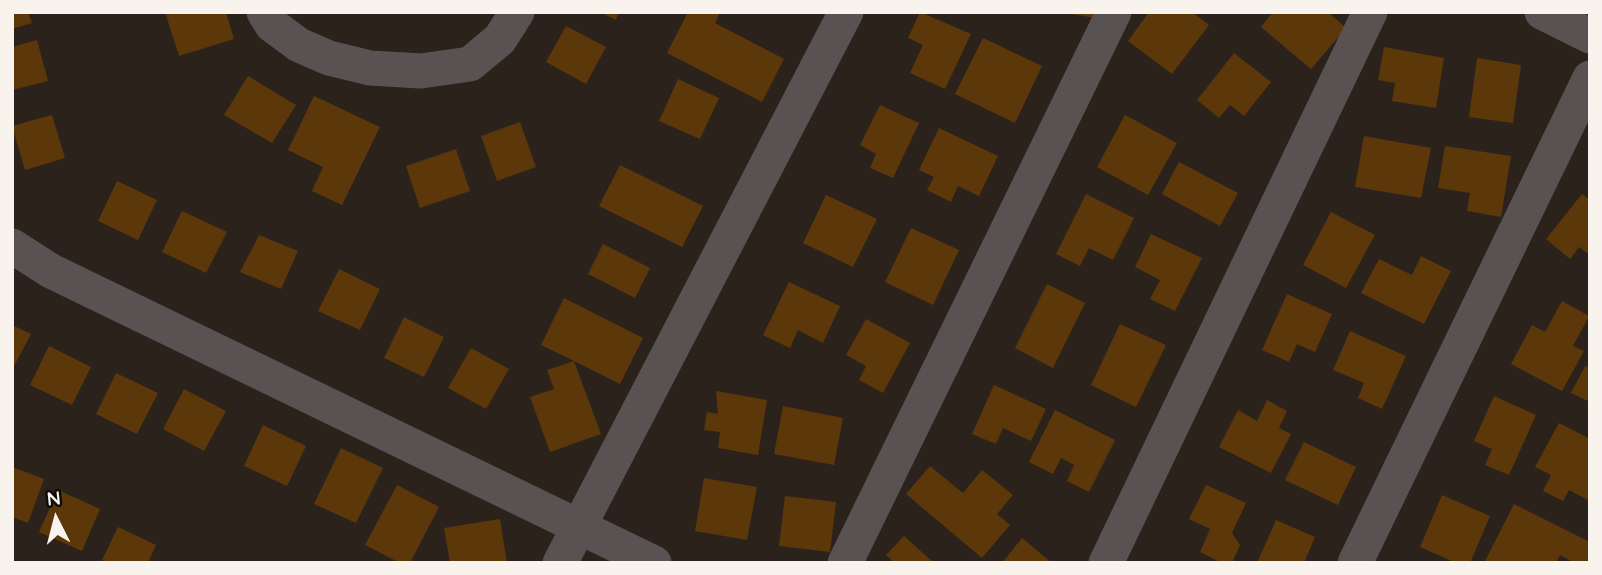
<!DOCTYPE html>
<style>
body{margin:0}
#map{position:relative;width:1602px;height:575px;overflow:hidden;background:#2b231b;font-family:Quicksand,sans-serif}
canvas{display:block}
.frame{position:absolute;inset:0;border:14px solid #f9f3ee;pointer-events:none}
.north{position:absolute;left:21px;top:484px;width:70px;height:70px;-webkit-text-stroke:5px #100d09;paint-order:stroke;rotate:354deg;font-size:19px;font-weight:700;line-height:28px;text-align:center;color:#f9f3ee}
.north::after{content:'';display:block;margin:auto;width:24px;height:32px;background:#f9f3ee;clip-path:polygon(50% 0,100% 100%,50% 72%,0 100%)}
</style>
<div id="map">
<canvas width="1602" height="575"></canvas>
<div class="frame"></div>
<div class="north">N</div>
</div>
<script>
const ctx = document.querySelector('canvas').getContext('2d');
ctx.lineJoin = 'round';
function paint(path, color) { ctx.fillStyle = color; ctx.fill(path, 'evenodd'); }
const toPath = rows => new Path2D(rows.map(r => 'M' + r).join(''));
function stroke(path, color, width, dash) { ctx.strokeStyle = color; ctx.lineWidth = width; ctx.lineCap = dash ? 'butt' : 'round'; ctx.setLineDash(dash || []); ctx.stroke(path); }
paint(toPath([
 [12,12,28,12,32,23,12,29],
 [165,12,226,12,234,39,179,56],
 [600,12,619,12,616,20],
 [688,12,720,12,715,23,784,59,762,102,667,53],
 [920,12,971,34,945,89,910,73,923,45,908,38],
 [1061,12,1096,12,1095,18],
 [1149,12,1192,12,1209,25,1172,74,1128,41],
 [1273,12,1328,12,1346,28,1311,69,1261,27],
 [566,26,606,47,586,84,546,62],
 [983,38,1042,66,1015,123,955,94],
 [37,40,48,81,12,90,12,47],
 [1384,47,1444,58,1436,108,1392,101,1395,83,1378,80],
 [1234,53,1271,82,1244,116,1230,105,1219,118,1197,100],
 [1477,58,1521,65,1513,123,1469,117],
 [248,76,296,105,272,143,224,115],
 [678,79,719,98,700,139,659,121],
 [314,96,380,127,342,205,312,191,323,167,288,150],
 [880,105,919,123,893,178,870,168,876,154,860,145],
 [52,115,65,158,25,170,12,126],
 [1125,115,1177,143,1148,195,1097,167],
 [520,122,536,167,497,181,481,136],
 [939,128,998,156,979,196,958,186,951,202,927,190,934,177,919,170],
 [1364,136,1431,148,1421,198,1355,187],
 [1445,146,1511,156,1501,217,1467,211,1470,193,1438,188],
 [456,149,470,191,420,208,406,166],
 [1179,162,1238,193,1220,226,1162,194],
 [620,165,703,206,682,247,599,206],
 [117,181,157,200,138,240,98,221],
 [1086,194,1134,218,1113,260,1089,248,1080,266,1056,254],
 [1582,194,1590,200,1590,255,1579,247,1570,259,1546,239],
 [826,195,877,219,853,267,803,243],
 [182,211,227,232,206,273,162,252],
 [1331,212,1375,235,1346,288,1303,265],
 [911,228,959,250,933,305,885,282],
 [1151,234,1202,258,1175,311,1150,299,1160,280,1135,267],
 [259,235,298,251,281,289,240,272],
 [603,244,650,268,635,298,588,274],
 [1421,256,1451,271,1424,324,1361,293,1379,259,1412,275],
 [339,269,380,289,360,330,318,311],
 [789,282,840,306,823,343,798,330,790,348,763,335],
 [1047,284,1085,303,1053,368,1015,348],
 [1287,294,1332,314,1315,352,1297,344,1289,362,1262,350],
 [564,298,643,338,620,384,574,361,601,434,550,452,530,397,554,389,547,370,574,361,541,345],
 [1562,301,1589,316,1573,346,1584,351,1562,391,1511,364,1532,325,1545,332],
 [404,317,444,337,424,377,384,358],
 [866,319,910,343,883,393,859,380,866,366,846,355],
 [1120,324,1166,345,1136,407,1091,385],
 [12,325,31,334,12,370],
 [1350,331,1406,356,1382,409,1358,398,1364,383,1333,370],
 [49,346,91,367,72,405,30,385],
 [471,348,509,369,486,409,448,388],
 [1585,366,1590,368,1590,402,1571,393],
 [116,373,158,393,137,434,96,414],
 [994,385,1046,409,1031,441,1003,428,996,444,972,434],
 [184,389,226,411,204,451,163,429],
 [716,391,767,400,758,455,718,448,720,432,704,430,707,412,718,414],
 [1494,396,1536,415,1509,475,1485,465,1492,449,1474,441],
 [1267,400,1287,411,1279,428,1291,434,1271,473,1219,447,1238,410,1257,421],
 [783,406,843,418,834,465,774,454],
 [1055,410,1115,440,1089,492,1067,481,1074,465,1061,458,1053,474,1029,462],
 [1559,423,1590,439,1590,501,1569,490,1563,501,1543,491,1551,475,1535,467],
 [263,425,306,446,287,486,244,466],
 [1304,442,1356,467,1338,505,1285,480],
 [341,448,383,468,356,523,314,504],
 [930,466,963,493,982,470,1013,495,997,514,1010,525,982,558,906,494],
 [12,467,44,479,28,523,12,517],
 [704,478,757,487,747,540,695,531],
 [397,485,439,507,410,563,400,563,365,545],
 [1206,485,1246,503,1232,533,1240,545,1232,563,1222,563,1200,552,1210,529,1189,519],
 [58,490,100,509,82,551,39,532],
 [1442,495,1490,516,1470,563,1456,563,1420,547],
 [785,496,836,502,830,552,779,546],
 [1514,504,1590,542,1590,563,1575,563,1560,555,1556,563,1484,563],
 [500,519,507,563,450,563,444,528],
 [1276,520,1315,537,1304,563,1257,563],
 [118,527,156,545,148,563,108,563,102,560],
 [904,536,934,563,895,563,886,555],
 [1022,538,1052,563,1002,563]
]), '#5c370a');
stroke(toPath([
 [264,12,272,25,299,45,329,58,370,68,421,71,470,64,500,39,517,12],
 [1542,12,1590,36],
 [12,246,51,271,654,563],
 [560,563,846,12],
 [845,563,1114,12],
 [1106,563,1370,12],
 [1355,563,1590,78]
]), '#585252', 35);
</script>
